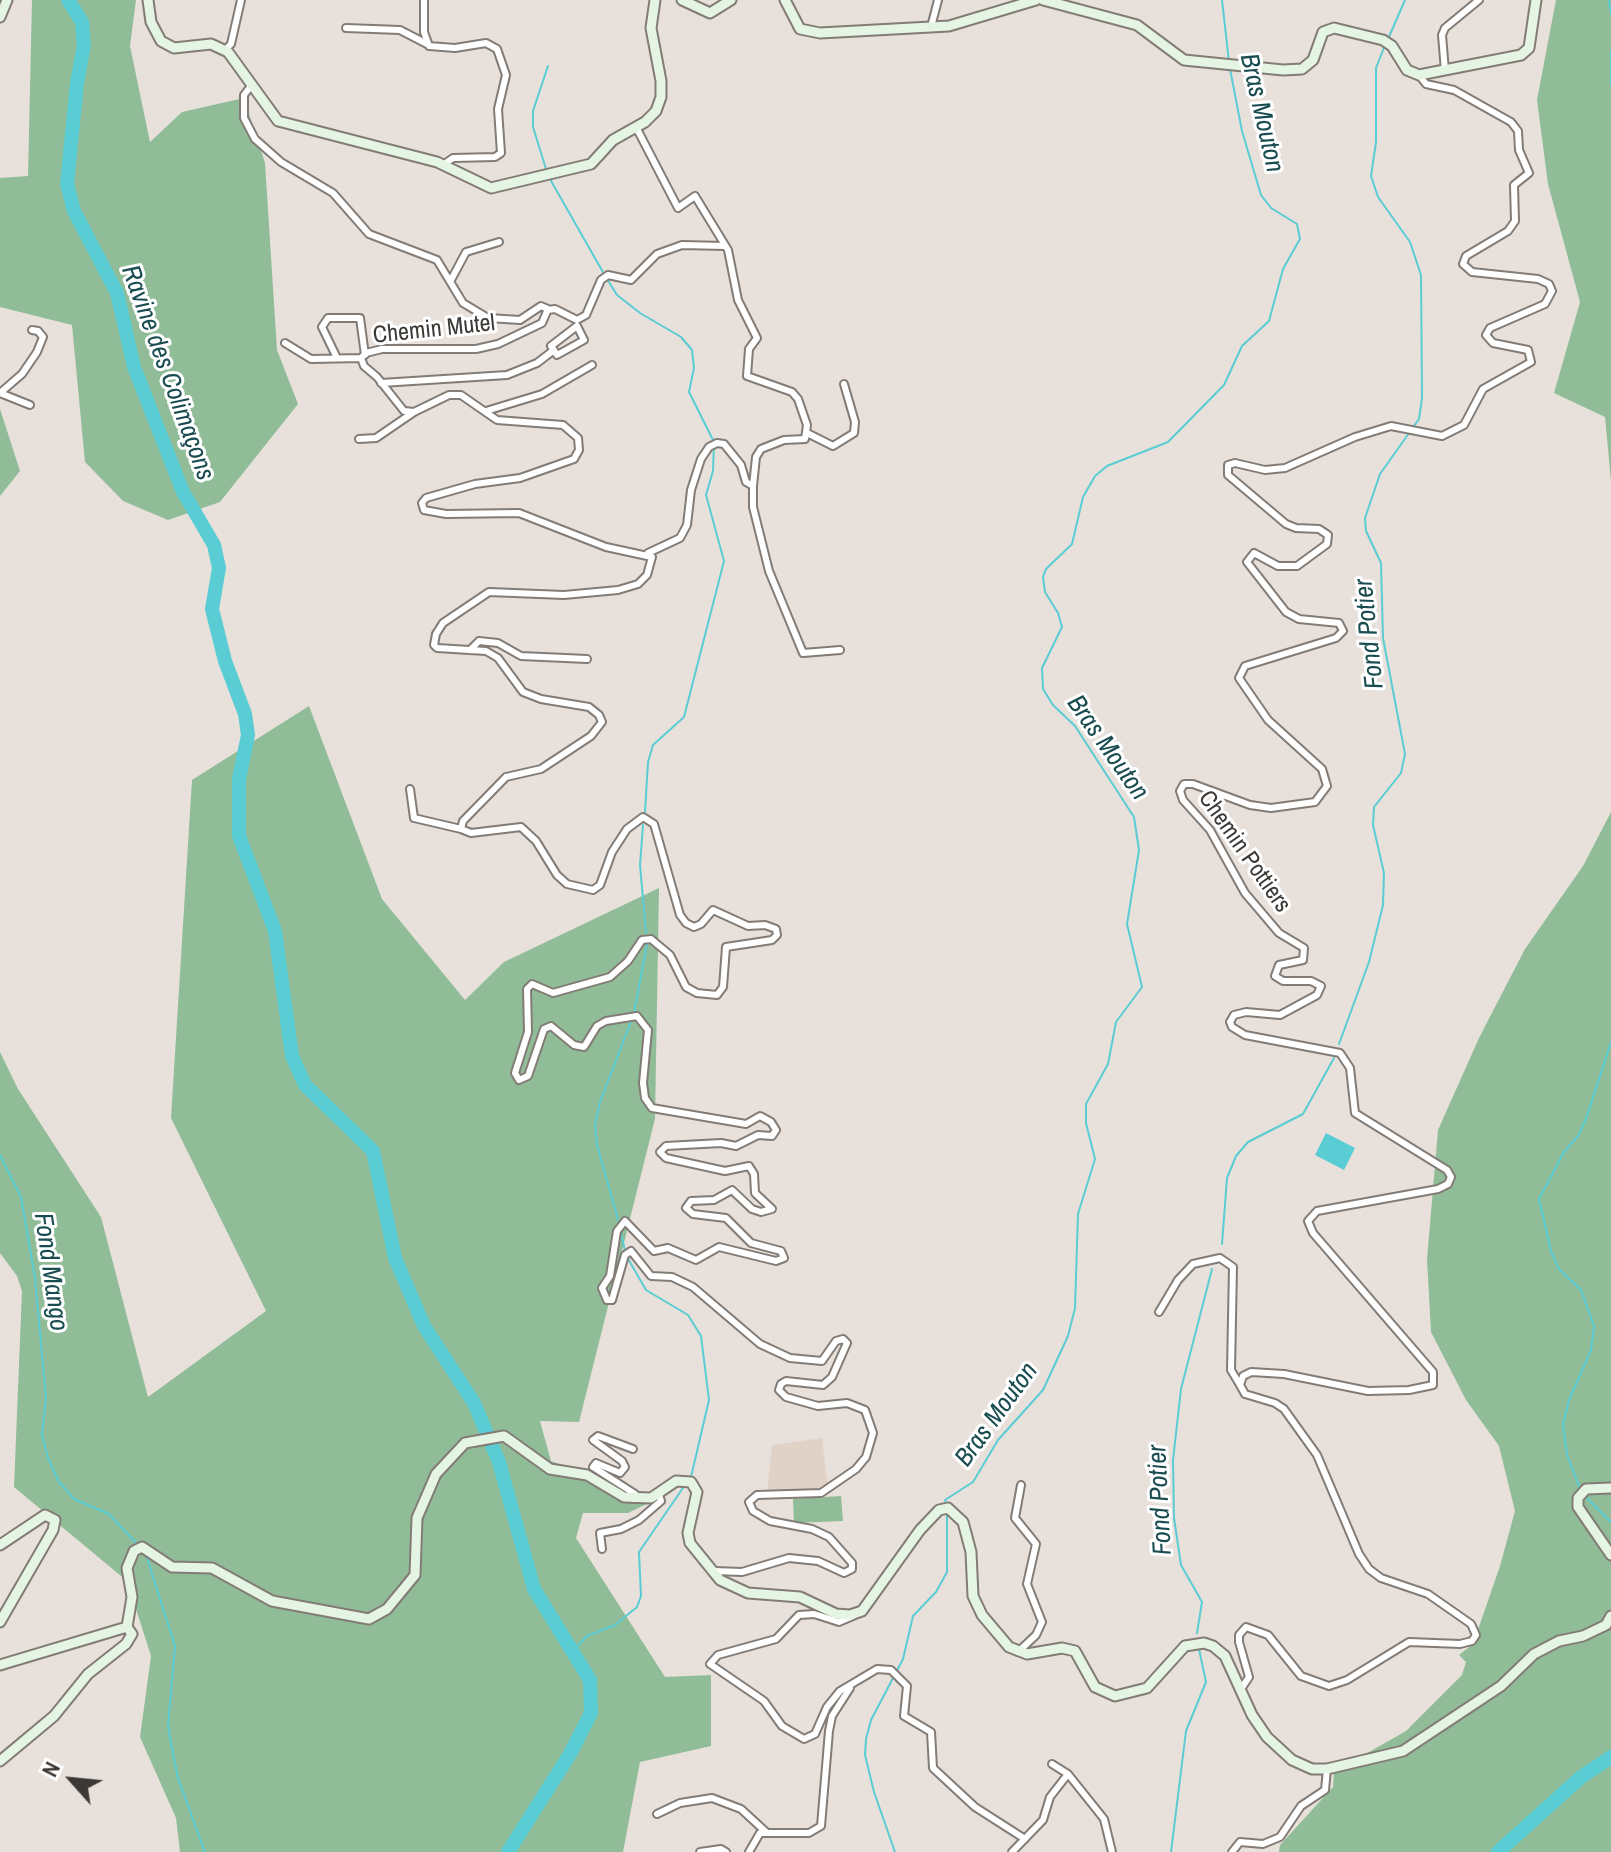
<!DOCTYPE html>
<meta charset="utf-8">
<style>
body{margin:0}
#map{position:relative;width:1611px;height:1852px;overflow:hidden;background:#e8e1db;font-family:"Archivo Narrow",sans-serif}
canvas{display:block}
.north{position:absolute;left:32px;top:1740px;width:80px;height:80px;-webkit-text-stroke:6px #fff;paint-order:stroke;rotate:297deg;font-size:22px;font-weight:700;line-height:32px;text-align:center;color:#3b3835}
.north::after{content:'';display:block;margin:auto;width:28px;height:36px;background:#3b3835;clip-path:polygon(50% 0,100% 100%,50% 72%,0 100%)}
</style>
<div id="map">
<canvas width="1611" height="1852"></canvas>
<div class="north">N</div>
</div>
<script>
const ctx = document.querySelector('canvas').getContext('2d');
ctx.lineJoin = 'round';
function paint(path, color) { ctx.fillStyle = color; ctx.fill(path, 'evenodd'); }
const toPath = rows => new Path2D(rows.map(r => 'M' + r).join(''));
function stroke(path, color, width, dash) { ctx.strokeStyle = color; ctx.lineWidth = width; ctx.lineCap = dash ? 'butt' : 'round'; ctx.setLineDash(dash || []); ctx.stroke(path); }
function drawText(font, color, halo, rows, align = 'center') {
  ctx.font = font + ' "Archivo Narrow",sans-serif'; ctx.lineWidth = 6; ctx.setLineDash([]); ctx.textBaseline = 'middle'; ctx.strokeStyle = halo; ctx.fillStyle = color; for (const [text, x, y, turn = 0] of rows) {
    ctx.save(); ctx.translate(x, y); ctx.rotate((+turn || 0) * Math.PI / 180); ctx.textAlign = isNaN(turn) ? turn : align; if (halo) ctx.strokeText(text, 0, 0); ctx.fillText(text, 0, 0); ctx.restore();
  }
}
paint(toPath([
 [822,1438,828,1488,767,1493,772,1445]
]), '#e1d2c7');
paint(toPath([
 [32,0,136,0,130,46,150,142,182,112,244,98,265,163,277,350,298,404,220,502,168,520,123,501,85,462,72,325,0,307,0,178,28,176],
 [1556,0,1611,0,1611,481,1605,417,1554,393,1580,302,1548,184,1537,100],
 [0,409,20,471,0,496],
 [309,706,382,899,465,1000,504,962,659,888,655,1119,579,1422,540,1421,551,1461,653,1501,628,1513,583,1513,576,1538,665,1677,711,1675,711,1746,640,1762,623,1852,180,1852,176,1818,140,1737,151,1656,127,1581,14,1487,22,1291,17,1276,0,1253,0,1052,18,1089,101,1217,148,1397,266,1311,171,1118,192,780],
 [1611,812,1611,1852,1279,1852,1280,1845,1333,1787,1334,1772,1406,1731,1462,1675,1466,1662,1459,1655,1473,1644,1500,1566,1515,1511,1499,1446,1466,1400,1431,1332,1427,1259,1438,1130,1479,1038,1525,949,1583,866],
 [841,1496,843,1521,794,1523,793,1499]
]), '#90bd98');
paint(toPath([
 [1326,1133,1355,1148,1344,1170,1315,1155]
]), '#59ccd4');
stroke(toPath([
 [1222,0,1229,62],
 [1609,0,1611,14],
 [1388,39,1405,0],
 [1611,51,1611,85],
 [546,169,533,127,533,111,548,66],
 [550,179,604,274],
 [607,279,617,295,640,313,681,337,692,350,694,368,689,392,714,442,713,471,706,495,724,561,684,717,653,745,648,762,645,812],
 [643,825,640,865,646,933],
 [634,1013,647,944],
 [1339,1044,1369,962,1383,905,1384,873,1373,825,1374,807,1401,773,1405,754,1383,638,1381,563,1366,531,1365,518,1380,474,1419,419,1422,398,1421,275,1410,242,1378,197,1371,176,1376,142,1376,68,1385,45],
 [0,1155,21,1197,35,1278,46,1398,42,1435,48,1458,59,1482,74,1499,109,1514,137,1544],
 [619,1223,597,1145,595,1125,600,1102,632,1019],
 [620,1229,625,1251],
 [1222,1244,1227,1178,1236,1156,1248,1142,1303,1114,1334,1058],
 [627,1257,646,1290,688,1315,701,1336,709,1400,691,1477],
 [1581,1491,1567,1455,1563,1425,1569,1400,1591,1350,1594,1326,1581,1290,1559,1269,1551,1251,1539,1199,1564,1152,1578,1136,1586,1119,1611,1042],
 [1585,1496,1611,1522],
 [947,1505,945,1500,973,1482,998,1440,1043,1390,1068,1336,1075,1308,1078,1214,1095,1159,1086,1123,1086,1104,1108,1064,1116,1022,1142,987,1127,924,1139,850,1134,817,1075,726,1053,705,1043,689,1042,668,1062,627,1058,613,1045,592,1043,577,1046,569,1072,544,1083,497,1095,476,1107,466,1168,442,1224,385,1242,346,1269,321,1283,269,1300,239,1297,224,1271,208,1261,195,1242,131,1230,69],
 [147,1558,175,1646,168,1726,172,1749,178,1778,205,1852],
 [1197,1633,1202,1602,1181,1565,1174,1518,1173,1460,1181,1389,1212,1269],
 [573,1651,587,1636,615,1625,637,1607,641,1596,639,1552,685,1485],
 [895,1852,874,1792,865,1755,866,1739,871,1720,903,1659,913,1616,936,1592,947,1572,947,1512],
 [1171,1852,1186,1731,1206,1682,1199,1649]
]), '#59ccd4', 2);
stroke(toPath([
 [68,0,82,22,84,45,77,83,67,184,74,211,117,293,134,367,183,492,214,545,219,568,212,609,225,661,245,714,248,735,239,779,239,836,275,931,292,1056,305,1085,373,1151,395,1258,424,1326,474,1403,499,1462,534,1589,590,1680,591,1713,570,1754,508,1852],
 [1498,1852,1581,1777,1611,1757]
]), '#59ccd4', 14);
const street = toPath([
 [424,0,424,32,429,46,455,48,486,43,497,49,506,75,498,109,501,153,495,157,453,158,443,165],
 [931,27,938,0],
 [346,28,400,30,427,44],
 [225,50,231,44,241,0],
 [1445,71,1442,35,1445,28,1479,0],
 [251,86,244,95,244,118,255,139,281,162,333,193,369,234,437,260,463,303,488,318,520,320,541,306,548,309,542,323,498,344,476,349,382,349,366,353,361,358,364,366,377,377,404,411,414,412,449,395,461,395,497,420,563,425,578,438,579,450,574,459,520,478,475,484,426,498,422,503,424,510,446,514,519,513,606,547,652,557,647,575,638,584,618,590,564,595,489,592,443,623,436,634,434,645,437,648,486,651,498,658,523,692,541,699,589,707,599,715,602,722,591,736,541,769,506,777,463,821,461,829,471,833,521,827,536,841,557,875,567,884,593,890,600,885,612,852,627,829,643,817,654,824,680,915,686,923,694,927,701,924,713,910,748,926,765,925,776,929,777,935,772,940,726,947,723,987,717,995,697,993,686,987,670,955,651,939,642,940,628,961,610,977,553,993,532,984,527,989,528,1032,515,1073,519,1080,528,1076,544,1029,551,1026,574,1045,584,1047,597,1026,606,1021,637,1016,648,1030,643,1083,645,1098,652,1108,746,1124,760,1116,771,1122,776,1130,772,1136,758,1135,736,1146,721,1143,666,1146,660,1152,666,1158,725,1171,749,1166,754,1174,755,1193,772,1209,761,1212,752,1209,732,1190,714,1200,691,1201,686,1208,693,1214,726,1218,751,1243,781,1251,784,1258,776,1261,719,1247,696,1260,668,1248,654,1251,625,1221,617,1231,610,1276,602,1288,607,1300,612,1300,625,1255,631,1251,651,1276,672,1277,693,1287,760,1344,790,1358,822,1361,836,1341,843,1339,847,1343,832,1377,823,1385,786,1381,781,1384,779,1390,786,1397,818,1406,847,1403,865,1410,873,1433,866,1457,856,1469,821,1493,757,1495,749,1502,753,1511,770,1521,812,1529,829,1537,852,1563,852,1569,844,1573,818,1561,789,1558,742,1572,714,1571],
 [636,127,678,208,695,196,728,250,738,300,757,338,749,349,747,376,792,392,798,399,807,425,805,439,784,440,761,449,756,457,753,486],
 [451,280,466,252,499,242],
 [548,310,555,309,577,320,586,315,601,280,608,275,631,280,657,254,682,245,725,246],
 [577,326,584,340,557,355,551,346,577,326],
 [285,343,311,359,361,358],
 [337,358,322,327,328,318,360,318,365,355],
 [381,383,507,375,537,363,554,350],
 [0,393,22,374,37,352,43,337,38,331,32,330],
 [0,393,30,405],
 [486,411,542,394,592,365],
 [807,433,833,446,854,433,855,422,844,384],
 [359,439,376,438,414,412],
 [648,553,680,538,687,525,691,490,701,459,709,447,717,443,724,444,741,465,746,482,753,486,753,507,769,571,803,653,840,650],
 [470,650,479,641,498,643,521,656,587,659],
 [410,789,414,818,461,829],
 [1159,1312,1178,1280,1193,1264,1220,1258,1233,1267,1231,1370,1240,1385],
 [633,1449,598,1436,593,1440,622,1461,625,1467,620,1473,596,1463,593,1467,635,1494,634,1499],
 [602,1549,600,1533,621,1529,639,1520,661,1501,659,1495],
 [853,1616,839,1622,814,1614,799,1615,776,1639,718,1655,710,1664,764,1701,782,1726,804,1739,815,1734,827,1707,840,1691,877,1669,891,1670,907,1686,904,1716,931,1732,933,1768,975,1807,1025,1839],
 [1018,1652,1036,1635,1042,1622,1027,1584,1036,1544,1015,1518,1021,1485],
 [1241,1689,1249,1677,1239,1642,1239,1635,1246,1627,1268,1635,1301,1676,1329,1686,1347,1680,1409,1642,1460,1644,1472,1641,1476,1635,1471,1624,1428,1594,1381,1578,1369,1569,1359,1554,1317,1455,1284,1409,1275,1403,1245,1394,1240,1385,1243,1376,1251,1372,1284,1374,1368,1391,1409,1390,1433,1385,1433,1372,1313,1233,1308,1221,1317,1211,1438,1189,1448,1184,1451,1177,1447,1170,1355,1113,1350,1068,1340,1053,1245,1035,1232,1027,1230,1022,1234,1015,1246,1012,1280,1015,1317,995,1321,986,1311,981,1283,981,1275,976,1279,965,1303,960,1304,948,1279,933,1245,893,1210,830,1183,800,1180,791,1184,784,1193,784,1250,805,1271,808,1315,802,1327,786,1322,769,1268,720,1239,678,1245,666,1336,638,1343,631,1339,623,1299,619,1286,612,1247,562,1254,553,1278,566,1297,566,1327,544,1328,535,1319,529,1296,528,1286,524,1228,475,1228,465,1235,463,1265,470,1285,468,1355,437,1391,426,1442,436,1464,425,1483,389,1531,362,1528,350,1493,343,1486,335,1490,328,1545,304,1552,291,1549,284,1538,279,1472,272,1463,264,1466,256,1508,231,1515,221,1514,185,1529,173,1519,150,1518,131,1511,122,1454,90,1426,84,1419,75],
 [1052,1764,1068,1774,1104,1819,1112,1852],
 [657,1814,680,1803,712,1798,741,1809,766,1832],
 [700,1852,721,1849,726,1852],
 [749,1852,760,1833,809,1833,821,1826,829,1731,832,1716,850,1688],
 [1012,1852,1043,1820,1050,1797,1068,1774],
 [1232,1852,1240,1842,1263,1844,1280,1837,1301,1806,1325,1790,1327,1769]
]);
const secondary = toPath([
 [148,0,151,22,161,41,174,48,211,44,228,52,278,121,437,162,491,188,591,164,613,140,645,122,656,111,661,97,661,81,651,28,655,0],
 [682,0,710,13,731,0],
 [785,0,800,29,820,33,949,26,1036,0],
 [1043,0,1137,25,1184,60,1283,70,1302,69,1313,60,1323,32,1334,28,1383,40,1392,46,1407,70,1419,75,1521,55,1529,48,1536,0],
 [0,17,7,0],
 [1611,1488,1586,1489,1578,1498,1578,1507,1611,1555],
 [0,1545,45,1515,55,1520,53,1530,0,1622],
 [127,1627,132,1597,127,1568,134,1551,142,1547,172,1567,212,1568,272,1601,369,1619,387,1609,415,1575,417,1518,436,1474,465,1443,504,1436,550,1469,587,1475,624,1497,651,1498,676,1481,691,1482,697,1492,688,1533,690,1543,720,1580,748,1593,800,1597,836,1614,850,1615,862,1611,920,1530,939,1510,948,1508,963,1522,971,1552,973,1596,982,1615,1009,1647,1027,1654,1062,1648,1075,1651,1095,1687,1115,1696,1147,1688,1185,1646,1204,1643,1213,1646,1225,1656,1252,1715,1267,1737,1292,1760,1312,1769,1327,1769,1403,1751,1501,1686,1534,1654,1559,1641,1583,1636,1606,1625,1611,1616],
 [0,1665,127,1627],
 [0,1761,54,1716,88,1674,126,1644,132,1634,127,1627]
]);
stroke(street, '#837c76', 10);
stroke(secondary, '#837c76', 13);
stroke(street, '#fff', 6);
stroke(secondary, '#e5f5e3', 9);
drawText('24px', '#3b3835', '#fff', [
 ["Chemin Mutel",434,330,-6],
 ["Chemin Pottiers",1244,852,55]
]);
drawText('italic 26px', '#194c50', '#fff', [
 ["Bras Mouton",1261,113,77],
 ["Ravine des Colimaçons",167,373,70],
 ["Fond Potier",1370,634,-96],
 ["Bras Mouton",1107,748,55],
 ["Fond Mango",50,1272,82],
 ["Bras Mouton",997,1415,-54],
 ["Fond Potier",1161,1500,-93]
]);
</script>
